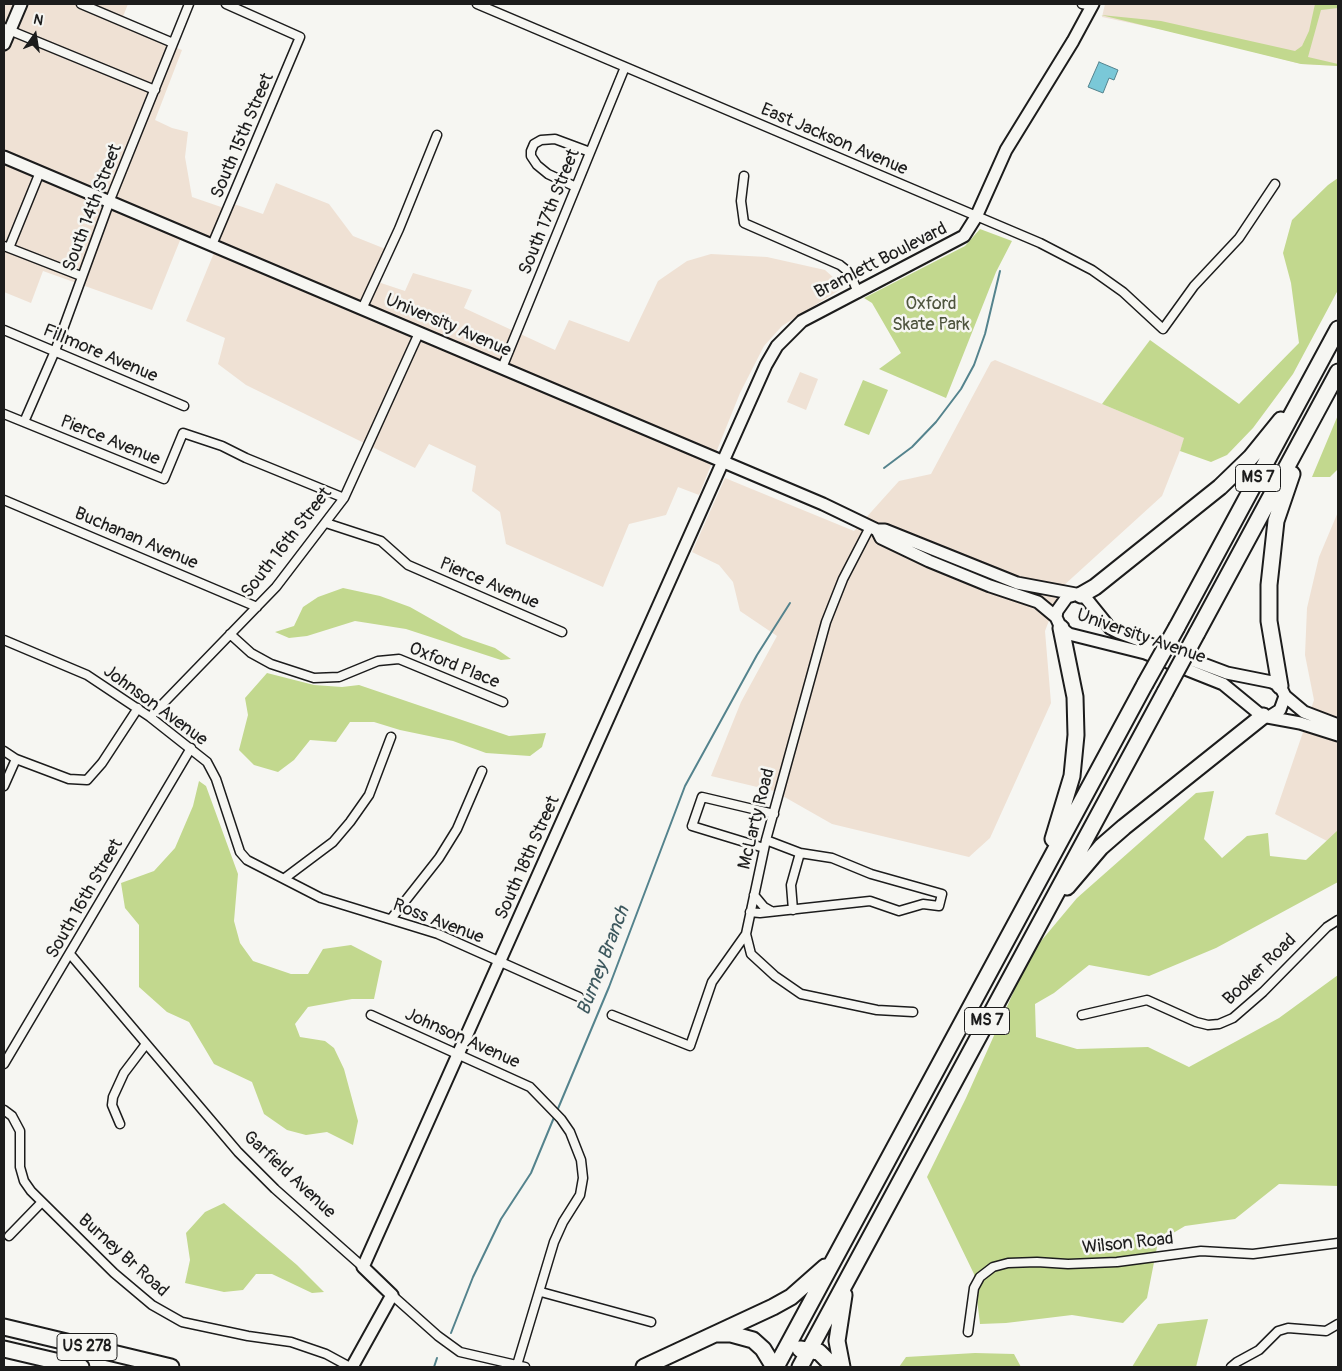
<!DOCTYPE html>
<style>
body{margin:0}
#map{position:relative;width:1342px;height:1371px;overflow:hidden;background:#f6f6f2;font-family:Pangolin,sans-serif}
canvas{display:block}
.frame{position:absolute;inset:0;border:5px solid #1c1c1c;pointer-events:none}
.north{position:absolute;left:10px;top:10px;width:50px;height:50px;-webkit-text-stroke:4px #f6f6f2;paint-order:stroke;rotate:13deg;font-size:14px;font-weight:700;line-height:20px;text-align:center;color:#1c1c1c}
.north::after{content:'';display:block;margin:auto;width:18px;height:22px;background:#1c1c1c;clip-path:polygon(50% 0,100% 100%,50% 72%,0 100%)}
</style>
<div id="map">
<canvas width="1342" height="1371"></canvas>
<div class="frame"></div>
<div class="north">N</div>
</div>
<script>
const ctx = document.querySelector('canvas').getContext('2d');
ctx.lineJoin = 'round';
function paint(path, color) { ctx.fillStyle = color; ctx.fill(path, 'evenodd'); }
const toPath = rows => new Path2D(rows.map(r => 'M' + r).join(''));
function stroke(path, color, width, dash) { ctx.strokeStyle = color; ctx.lineWidth = width; ctx.lineCap = dash ? 'butt' : 'round'; ctx.setLineDash(dash || []); ctx.stroke(path); }
function drawText(font, color, halo, rows, align = 'center') {
  ctx.font = font + ' Pangolin,sans-serif'; ctx.lineWidth = 5; ctx.setLineDash([]); ctx.textBaseline = 'middle'; ctx.strokeStyle = halo; ctx.fillStyle = color; for (const [text, x, y, turn = 0] of rows) {
    ctx.save(); ctx.translate(x, y); ctx.rotate((+turn || 0) * Math.PI / 180); ctx.textAlign = isNaN(turn) ? turn : align; if (halo) ctx.strokeText(text, 0, 0); ctx.fillText(text, 0, 0); ctx.restore();
  }
}
paint(toPath([
 [4,4,128,4,120,24,182,50,155,120,172,128,188,132,185,157,192,197,224,208,211,239,185,228,152,310,43,271,31,303,4,292],
 [1105,4,1338,4,1338,66,1301,64,1192,36,1102,17],
 [276,183,329,204,353,236,388,250,372,280,405,291,413,273,472,290,464,308,555,350,569,320,629,342,658,281,687,261,711,254,767,257,825,270,844,287,782,326,764,346,740,393,699,495,678,487,666,515,629,524,603,587,506,544,500,512,472,491,476,466,429,444,415,468,246,385,218,364,225,338,186,321,234,204,263,214],
 [995,360,1185,438,1162,496,1062,587,1045,631,1051,703,990,838,969,857,832,824,774,791,711,776,741,702,777,636,740,611,733,582,719,565,692,552,725,478,854,531,899,481,931,474,991,362],
 [800,372,818,379,806,410,787,402],
 [1338,512,1338,841,1329,842,1275,814,1314,700,1305,655,1307,608,1319,557]
]), '#efe1d4');
paint(toPath([
 [1315,4,1338,4,1338,8,1321,10,1308,57,1338,64,1338,66,1301,64,1101,15,1161,21,1295,51,1302,46,1309,31],
 [1338,178,1338,290,1293,374,1253,428,1227,455,1211,462,1180,451,1184,438,1102,404,1150,340,1239,404,1299,343,1291,283,1283,253,1292,220,1328,185],
 [980,229,1012,241,996,272,946,398,879,369,901,353,872,303,864,298,965,246],
 [863,380,888,390,869,435,844,425],
 [1338,415,1338,469,1330,477,1312,477],
 [343,588,380,596,410,607,463,637,495,648,511,659,501,660,406,629,355,621,307,636,289,638,275,632,294,626,303,607,318,597],
 [267,673,314,685,342,687,359,685,509,736,546,733,542,747,530,756,486,753,453,741,400,730,374,722,350,722,336,742,310,740,294,760,278,772,254,765,239,750,248,715,245,698],
 [199,781,206,786,238,874,234,921,240,943,253,961,291,974,308,974,323,949,351,945,382,961,374,999,352,999,308,1007,295,1024,300,1037,325,1041,334,1048,344,1069,358,1121,353,1145,327,1132,306,1135,287,1130,264,1114,252,1082,214,1064,189,1022,167,1012,139,987,139,925,125,908,121,883,154,871,175,848,193,806],
 [1214,791,1204,839,1222,858,1247,836,1268,833,1270,856,1306,860,1338,830,1338,882,1216,948,1149,976,1089,965,1054,993,1035,1004,1036,1037,1077,1049,1148,1047,1189,1067,1279,1018,1338,975,1338,1186,1279,1184,1235,1219,1185,1226,1158,1242,1147,1298,1123,1323,1072,1315,1006,1323,980,1324,974,1274,927,1177,966,1098,1031,953,1077,898,1154,830,1196,793],
 [224,1203,297,1265,324,1292,312,1293,272,1274,256,1274,243,1290,224,1292,185,1283,190,1260,186,1233,205,1212],
 [1208,1319,1196,1367,1132,1367,1158,1324],
 [975,1353,1014,1354,1021,1367,899,1367,906,1357]
]), '#c2d88e');
const water = toPath([
 [1099,62,1118,70,1114,80,1109,78,1103,93,1088,87,1099,62]
]);
paint(water, '#7ac8d8');
stroke(water, '#54838d', 1);
stroke(toPath([
 [884,468,912,447,936,422,961,389,974,365,985,334,1000,271],
 [557,1111,609,987,685,786,757,655,790,603],
 [451,1333,473,1277,501,1219,531,1173,555,1115],
 [434,1367,437,1358]
]), '#54838d', 2);
const street = toPath([
 [81,4,173,43],
 [477,4,1040,243,1092,270,1123,292,1163,329,1194,286,1239,238,1275,184],
 [1082,4,1092,6],
 [4,28,155,90],
 [744,176,741,201,744,223,840,265,850,273,858,293],
 [576,187,548,174,537,165,531,156,531,151,534,144,541,140,555,139,590,152],
 [212,245,300,37,226,4],
 [4,246,81,276],
 [9,248,40,172],
 [362,309,399,229,437,135],
 [4,330,184,406],
 [502,368,625,67],
 [4,414,164,479,183,433,222,446,246,458,344,498],
 [24,422,55,351,112,195,189,4],
 [4,500,257,607],
 [326,523,381,541,408,565,562,632],
 [870,527,843,579,826,622,766,840,746,934,751,954,775,976,801,994,877,1010,913,1012],
 [230,634,251,653,271,664,314,678,339,677,378,661,399,659,503,702],
 [4,640,87,675,150,717,207,762,216,779,240,852,247,860,321,898,438,934,579,997],
 [150,717,276,587,344,498,419,333],
 [4,751,16,759,69,779,87,780,102,763,138,708],
 [4,786,16,759],
 [764,848,692,826,702,797,774,814],
 [285,878,333,842,350,822,369,795,391,737],
 [754,895,764,907,771,911],
 [793,910,791,885,800,853],
 [750,912,760,913,870,901,899,911,923,904,939,906,942,894,871,874,832,858,800,853,766,840],
 [391,919,439,858,457,829,482,771],
 [70,954,238,1152,275,1189,363,1267],
 [371,1015,530,1087,561,1119,570,1132,581,1160,583,1178,580,1195,563,1222,554,1242,517,1365],
 [612,1015,690,1046,712,982,746,934],
 [1082,1015,1147,1000,1196,1022,1208,1025,1219,1024,1233,1018,1263,992,1327,927,1338,920],
 [4,1064,191,748],
 [4,1110,12,1116,20,1131,20,1167,24,1181,31,1191,114,1273,152,1305,182,1322,248,1336,291,1342,326,1354,350,1367],
 [120,1124,112,1105,113,1097,124,1073,146,1044],
 [9,1236,41,1203],
 [541,1292,651,1322],
 [392,1295,438,1336,460,1352,525,1367],
 [968,1332,974,1288,980,1277,993,1267,1008,1263,1037,1262,1068,1264,1117,1262,1201,1251,1253,1254,1338,1243],
 [1231,1367,1237,1362,1259,1350,1278,1331,1288,1328,1326,1331,1338,1324]
]);
const secondary = toPath([
 [4,44,21,4],
 [4,157,823,504,877,530,885,530,1017,583,1081,595,1085,597,1110,628,1118,632,1227,673,1272,682,1280,686,1285,696,1304,712,1338,725],
 [877,530,881,538,929,561,990,586,1038,602,1056,617,1061,628,1069,634,1145,653,1223,684,1262,716,1300,723,1338,735],
 [1056,617,1057,611,1067,597,1078,594],
 [1269,717,1280,710,1285,696],
 [352,1367,392,1295,363,1267,766,365,777,346,802,321,964,236,976,217,1006,150,1073,41,1093,4]
]);
const highway = toPath([
 [1081,595,1095,587,1220,487,1251,457,1281,420],
 [1177,627,1338,329],
 [1197,633,1338,372],
 [1280,686,1269,621,1269,585,1276,521,1292,474],
 [1053,839,1072,776,1076,735,1075,697,1061,628],
 [1067,887,1101,847,1124,827,1263,716],
 [4,1327,171,1367],
 [718,1334,731,1334,753,1340,763,1349,774,1367],
 [4,1349,81,1367],
 [800,1349,819,1352,834,1367],
 [644,1367,773,1307,791,1297,825,1267],
 [776,1367,1145,684],
 [800,1367,1165,692],
 [842,1367,837,1341,844,1295]
]);
stroke(street, '#1c1c1c', 11);
stroke(secondary, '#1c1c1c', 15);
stroke(highway, '#1c1c1c', 19);
stroke(street, '#f6f6f2', 8);
stroke(secondary, '#f6f6f2', 11);
stroke(highway, '#f6f6f2', 15);
const highwayBridge = toPath([
 [1145,684,1177,627],
 [1165,692,1197,633]
]);
stroke(highwayBridge, '#1c1c1c', 19, []);
stroke(highwayBridge, '#f6f6f2', 15);
for (const [x, y, w] of [
 [1258,478,45],
 [987,1021,45],
 [87,1347,60]
]) { const box = new Path2D(); box.roundRect(x - w / 2, y - 13.5, w, 27, 4); ctx.fillStyle = '#f6f6f2'; ctx.fill(box); stroke(box, '#1c1c1c', 1); }
drawText('bold 16px', '#1c1c1c', null, [
 ["MS 7",1258,478],
 ["MS 7",987,1021],
 ["US 278",87,1347]
]);
drawText('18px', '#1c1c1c', '#f6f6f2', [
 ["South 15th Street",243,136,-67],
 ["East Jackson Avenue",834,140,23],
 ["South 14th Street",93,208,-69],
 ["South 17th Street",550,212,-68],
 ["Bramlett Boulevard",881,261,-27],
 ["University Avenue",448,326,23],
 ["Fillmore Avenue",100,354,23],
 ["Pierce Avenue",110,441,22],
 ["Buchanan Avenue",136,539,23],
 ["South 16th Street",287,543,-52],
 ["Pierce Avenue",489,584,23],
 ["University Avenue",1141,637,19],
 ["Oxford Place",454,666,22],
 ["Johnson Avenue",155,706,36],
 ["McLarty Road",757,819,-76],
 ["South 18th Street",528,858,-66],
 ["South 16th Street",85,899,-60],
 ["Ross Avenue",438,922,21],
 ["Booker Road",1260,970,-44],
 ["Johnson Avenue",462,1039,24],
 ["Garfield Avenue",289,1175,43],
 ["Wilson Road",1128,1244,-6],
 ["Burney Br Road",123,1256,42]
]);
drawText('18px', '#4e543e', '#f6f6f2', [
 ["Oxford",931,304],
 ["Skate Park",931,325]
]);
drawText('italic 19px', '#3d585e', '#f6f6f2', [
 ["Burney Branch",604,961,-69]
]);
</script>
